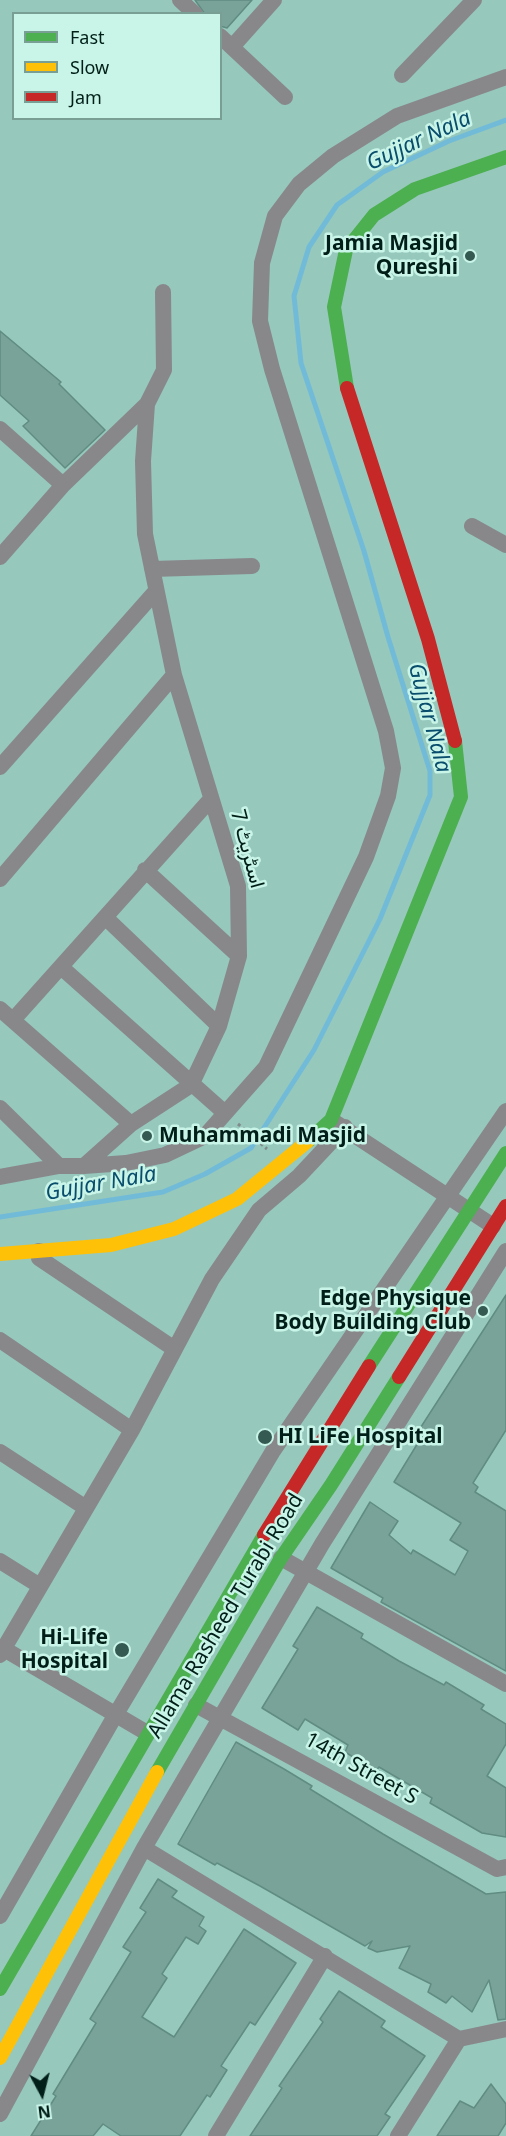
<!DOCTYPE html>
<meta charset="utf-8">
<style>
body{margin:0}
#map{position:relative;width:506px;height:2136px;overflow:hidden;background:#96c8bc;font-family:"Noto Sans",sans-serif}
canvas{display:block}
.legend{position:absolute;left:12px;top:12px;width:210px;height:108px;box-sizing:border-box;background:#c9f5e8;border:2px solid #799f95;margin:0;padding:8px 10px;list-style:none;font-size:18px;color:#011f18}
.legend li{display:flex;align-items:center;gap:12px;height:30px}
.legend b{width:30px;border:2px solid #799f95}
.north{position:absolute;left:12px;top:2064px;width:60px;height:60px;-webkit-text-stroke:4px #c9f5e8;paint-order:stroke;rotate:173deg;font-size:16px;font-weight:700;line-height:24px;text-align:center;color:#011f18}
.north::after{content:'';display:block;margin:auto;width:21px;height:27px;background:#011f18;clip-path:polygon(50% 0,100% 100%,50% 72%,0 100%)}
</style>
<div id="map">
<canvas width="506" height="2136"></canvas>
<ul class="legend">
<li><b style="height:8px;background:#4caf50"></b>Fast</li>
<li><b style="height:8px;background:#ffc107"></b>Slow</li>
<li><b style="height:8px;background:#c62828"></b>Jam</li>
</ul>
<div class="north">N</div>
</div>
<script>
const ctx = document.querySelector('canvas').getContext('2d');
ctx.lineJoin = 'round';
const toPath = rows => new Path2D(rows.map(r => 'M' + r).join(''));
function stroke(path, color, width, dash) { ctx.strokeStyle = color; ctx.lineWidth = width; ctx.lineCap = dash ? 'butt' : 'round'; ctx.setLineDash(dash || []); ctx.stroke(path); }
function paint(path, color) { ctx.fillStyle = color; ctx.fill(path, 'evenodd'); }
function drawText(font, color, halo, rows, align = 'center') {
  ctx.font = font + ' "Noto Sans",Vazirmatn,sans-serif'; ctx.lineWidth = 5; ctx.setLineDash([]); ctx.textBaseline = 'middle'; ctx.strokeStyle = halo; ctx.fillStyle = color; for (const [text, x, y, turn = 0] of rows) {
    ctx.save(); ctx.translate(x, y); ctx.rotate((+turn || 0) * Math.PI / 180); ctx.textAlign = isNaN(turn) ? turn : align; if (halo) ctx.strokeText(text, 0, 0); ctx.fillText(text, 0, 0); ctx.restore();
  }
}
stroke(toPath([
 [0,1217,163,1192,205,1174,251,1148,314,1050,380,919,430,795,430,771,388,637,364,551,301,363,294,296,309,247,337,205,383,172,449,141,506,120]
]), '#72bbd8', 5);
const building = toPath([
 [195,0,252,0,227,28,220,26,220,14,205,14,195,0],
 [0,331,61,382,59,384,105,430,65,468,23,426,29,421,0,395,0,331],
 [506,1295,506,1430,473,1483,478,1487,475,1492,506,1511,506,1671,381,1602,383,1598,331,1568,370,1502,398,1521,389,1535,411,1554,413,1550,455,1575,468,1551,450,1540,461,1523,394,1482,424,1433,419,1430,506,1295],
 [317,1607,363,1634,361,1638,399,1661,444,1685,446,1682,484,1705,481,1709,506,1724,506,1744,487,1776,506,1788,506,1837,482,1833,430,1803,432,1798,379,1767,376,1771,345,1752,348,1745,305,1719,298,1730,262,1708,298,1649,293,1646,317,1607],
 [236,1742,284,1769,312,1786,310,1789,383,1834,486,1894,506,1892,506,2019,498,2020,489,1980,472,2012,452,1996,446,2003,428,1992,431,1984,399,1968,410,1946,377,1952,368,1948,372,1941,365,1946,260,1886,217,1863,215,1865,178,1844,236,1742],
 [158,1879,177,1891,172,1897,204,1917,199,1926,206,1931,198,1944,186,1937,162,1974,167,1978,142,2017,174,2037,244,1929,296,1963,255,2025,250,2022,221,2066,227,2070,210,2097,207,2095,180,2136,121,2136,103,2124,93,2136,31,2136,56,2096,53,2094,96,2023,90,2019,131,1952,123,1947,146,1912,140,1908,158,1879],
 [339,1991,385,2021,381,2027,425,2056,385,2114,390,2117,377,2136,250,2136,282,2088,279,2086,323,2022,320,2019,339,1991],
 [491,2084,506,2104,506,2123,498,2136,437,2136,460,2101,474,2108,491,2084]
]);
paint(building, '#79a399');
stroke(building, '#608c82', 1.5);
stroke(toPath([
 [238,1124,267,1149]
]), '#808c8a', 3, [3, 3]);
stroke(toPath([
 [180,0,195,14],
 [220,36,285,97],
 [232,47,274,0],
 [402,75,474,0],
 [0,429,63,485],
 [472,526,506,545],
 [0,557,63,485,147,404],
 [152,569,252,566],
 [0,767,156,591],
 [145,870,239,956],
 [0,879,174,675],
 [106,918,219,1026],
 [61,967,225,1113],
 [0,1009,131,1124],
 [13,1020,210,800],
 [0,1108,59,1166],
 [336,1123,493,1226],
 [84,1166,126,1163,165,1155,205,1136,266,1067,366,857,388,796,393,768,386,731,272,369,260,321,262,263,275,216,299,184,333,156,397,116,506,77],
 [0,1177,59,1166,84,1166,131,1124,191,1085,219,1026,239,956,238,886,174,675,145,534,143,461,147,404,164,370,163,292],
 [39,1251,39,1258,173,1348],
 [0,1340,132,1430],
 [0,1452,86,1508],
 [281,1558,506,1684],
 [0,1561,40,1586],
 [4,1649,147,1733],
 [0,1655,132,1430,212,1279,259,1210,299,1176,345,1127],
 [196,1705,497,1869,506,1867],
 [144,1848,459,2039],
 [0,1916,116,1714,273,1451,506,1111],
 [0,2114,144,1848,322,1544,506,1251],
 [216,2136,325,1956],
 [398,2136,459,2039,506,2029]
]), '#88888b', 16);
stroke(toPath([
 [347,388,334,307,346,250,374,215,415,189,506,157],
 [308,1141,331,1120,461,797,455,741],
 [369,1366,506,1153],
 [157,1772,281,1558,331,1485,399,1377],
 [0,1989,264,1535]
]), '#4caf50', 14);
stroke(toPath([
 [0,1254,111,1245,174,1229,237,1199,308,1141],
 [0,2058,157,1772]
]), '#ffc107', 14);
stroke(toPath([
 [347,388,428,639,455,741],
 [399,1377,506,1206],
 [264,1535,369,1366]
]), '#c62828', 14);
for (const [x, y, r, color] of [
 [470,256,6,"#355a51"],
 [147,1136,6,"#355a51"],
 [483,1311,6,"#355a51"],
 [265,1437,8,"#355a51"],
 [122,1650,8,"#355a51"]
]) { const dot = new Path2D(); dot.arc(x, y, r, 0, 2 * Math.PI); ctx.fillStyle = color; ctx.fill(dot); stroke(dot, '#c9f5e8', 2); }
drawText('bold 21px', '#011f18', '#c9f5e8', [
 ["Jamia Masjid",458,244],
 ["Qureshi",458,268],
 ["Muhammadi Masjid",159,1136,"left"],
 ["Edge Physique",471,1299],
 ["Body Building Club",471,1323],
 ["HI LiFe Hospital",278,1437,"left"],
 ["Hi-Life",108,1638],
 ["Hospital",108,1662]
], 'right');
drawText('21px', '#011f18', '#c9f5e8', [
 ["اسٹریٹ 7",247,849,75],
 ["Allama Rasheed Turabi Road",226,1616,-59],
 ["14th Street S",361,1769,29]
]);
drawText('italic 22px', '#084d6c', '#c9f5e8', [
 ["Gujjar Nala",419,141,-25],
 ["Gujjar Nala",429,718,75],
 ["Gujjar Nala",101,1184,-10]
]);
</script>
